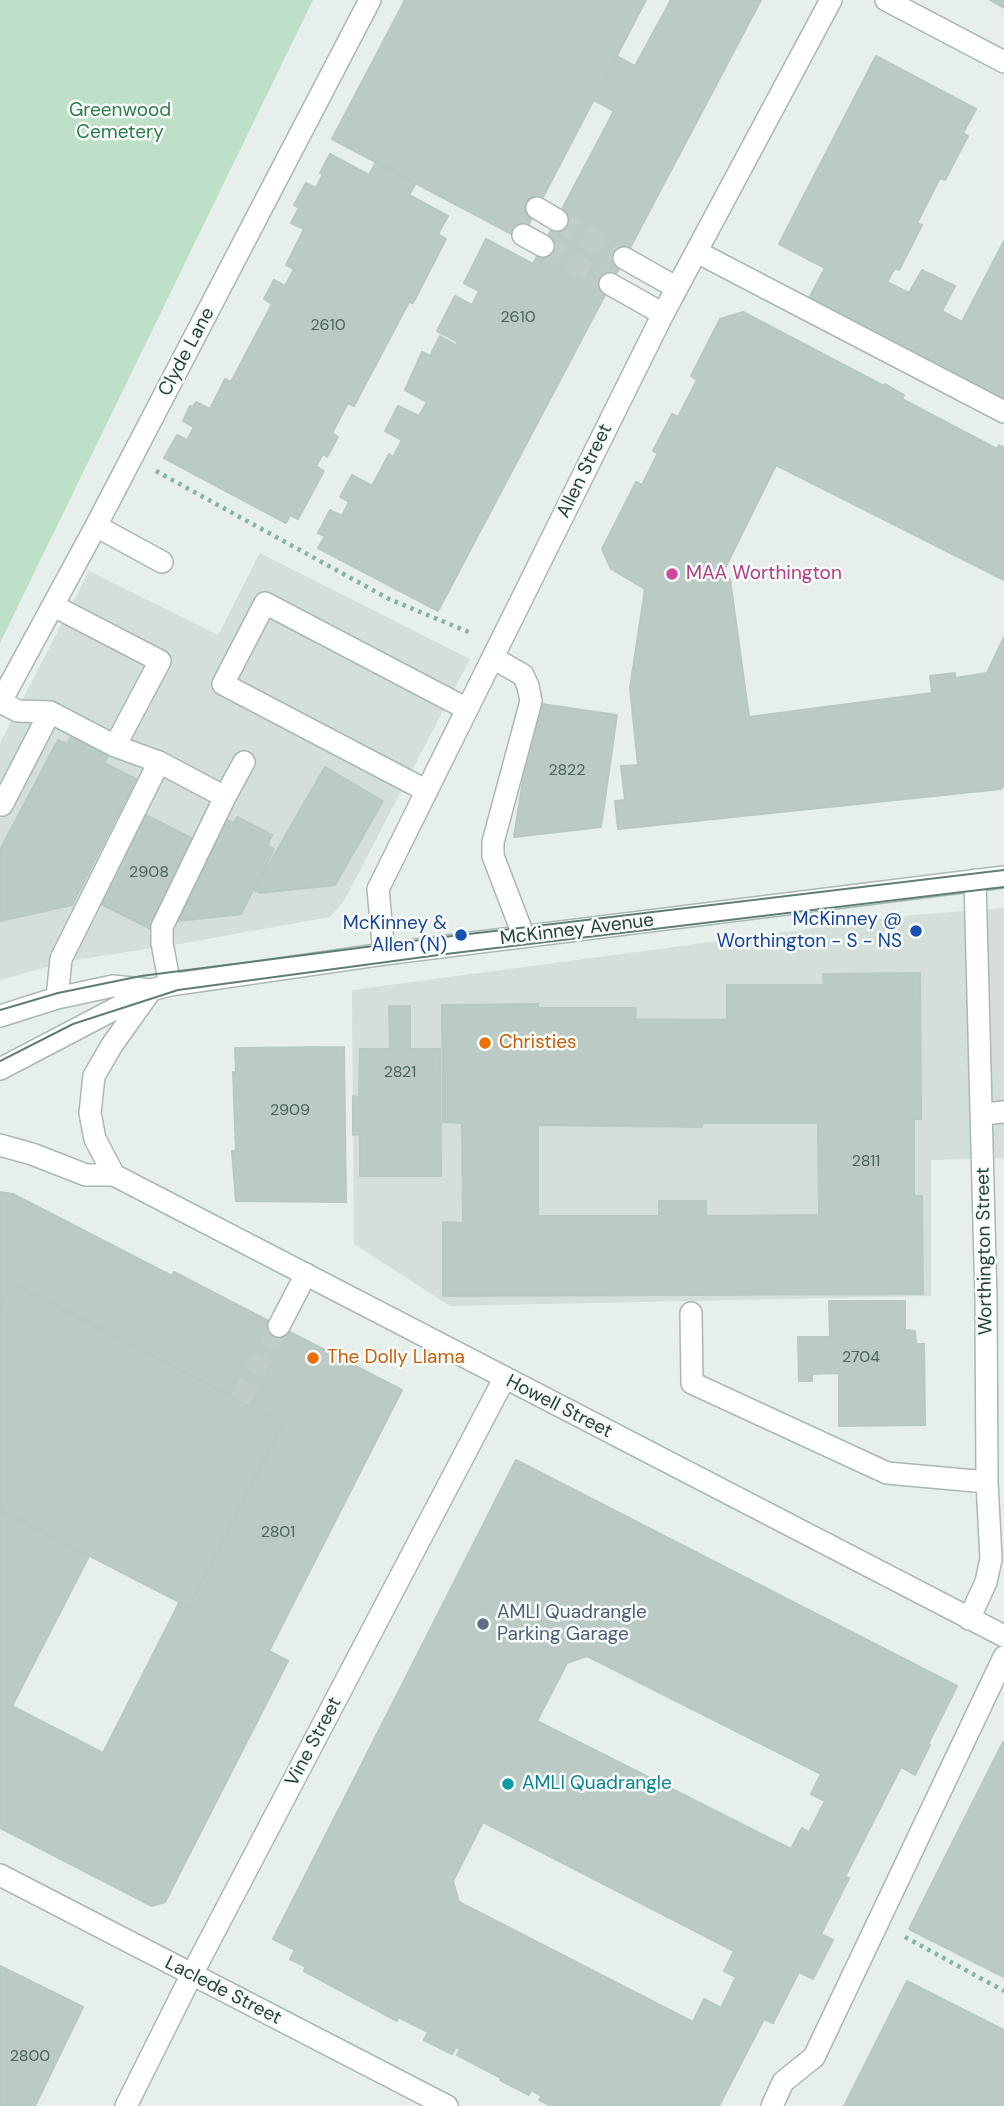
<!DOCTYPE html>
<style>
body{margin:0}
canvas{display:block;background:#e6efeb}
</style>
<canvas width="1004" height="2106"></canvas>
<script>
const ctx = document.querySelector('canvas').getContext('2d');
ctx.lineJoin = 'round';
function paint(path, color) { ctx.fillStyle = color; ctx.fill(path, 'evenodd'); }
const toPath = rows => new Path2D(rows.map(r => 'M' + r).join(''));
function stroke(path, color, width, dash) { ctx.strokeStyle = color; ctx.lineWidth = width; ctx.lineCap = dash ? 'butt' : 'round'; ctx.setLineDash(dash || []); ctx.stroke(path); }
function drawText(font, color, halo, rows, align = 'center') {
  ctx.font = font + ' "DM Sans",sans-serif'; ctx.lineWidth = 5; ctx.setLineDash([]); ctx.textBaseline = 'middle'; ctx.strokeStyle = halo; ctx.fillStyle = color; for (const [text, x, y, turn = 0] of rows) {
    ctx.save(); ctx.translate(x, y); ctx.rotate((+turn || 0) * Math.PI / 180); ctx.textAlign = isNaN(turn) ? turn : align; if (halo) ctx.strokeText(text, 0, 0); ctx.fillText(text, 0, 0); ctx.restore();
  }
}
paint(toPath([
 [260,553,470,659,344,901,330,917,179,944,69,961,0,980,0,743,89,571,218,635],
 [1004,908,1004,1158,931,1160,931,1296,450,1306,354,1244,352,990,913,915]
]), '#d4dfda');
paint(toPath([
 [0,0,313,0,0,643]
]), '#bfe0c8');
const building = toPath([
 [405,0,646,0,521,239,332,139,405,0],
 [671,0,761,0,438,611,318,548,325,536,318,533,330,510,342,516,349,502,340,497,352,475,372,486,389,454,393,457,402,440,385,431,398,406,419,416,427,402,405,390,422,352,430,356,440,336,456,345,458,342,437,331,455,296,472,305,479,291,464,283,486,239,533,264,614,111,594,100,617,56,635,66,671,0],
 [990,0,1004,0,1004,8,990,0],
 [876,56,976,109,963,133,968,136,945,180,940,178,917,223,922,225,899,270,895,268,887,282,909,293,922,270,955,286,942,311,962,322,1004,241,1004,408,806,304,825,268,779,244,876,56],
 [330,154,369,175,376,162,416,183,409,195,448,216,438,234,446,239,413,303,409,302,354,406,348,403,332,433,338,437,327,457,323,454,316,466,324,471,298,519,290,515,286,523,164,458,177,435,187,440,194,427,183,421,190,406,193,407,196,402,210,409,225,379,231,382,272,304,264,299,274,280,285,286,294,269,286,265,304,229,291,223,299,208,294,205,306,183,316,188,323,174,320,173,330,154],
 [743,312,884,386,885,384,904,395,902,399,997,449,999,445,1004,448,1004,580,776,465,725,568,727,579,730,579,749,717,932,693,930,676,955,673,955,678,987,673,1004,637,1004,784,1001,789,618,829,615,801,625,800,621,766,638,765,630,688,645,589,611,569,602,549,636,482,642,485,658,453,653,451,672,414,678,417,697,380,691,376,720,319,743,312],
 [535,703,617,715,601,827,514,837,535,703],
 [73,734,109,753,104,763,136,779,72,905,0,921,0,850,58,740,67,744,73,734],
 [325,767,383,801,335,885,260,893,254,890,325,767],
 [144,814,199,842,155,931,99,903,144,814],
 [237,817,272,835,267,845,274,849,241,914,178,921,194,890,190,887,225,819,234,823,237,817],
 [920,973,921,1119,914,1119,914,1196,922,1196,923,1294,443,1296,443,1222,463,1223,462,1123,443,1122,442,1005,538,1004,538,1008,636,1008,635,1019,727,1020,727,985,824,985,823,974,920,973],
 [702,1123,818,1123,819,1215,706,1216,706,1201,659,1201,659,1216,538,1216,538,1125,702,1127,702,1123],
 [389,1006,410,1006,410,1049,440,1049,441,1176,360,1176,360,1134,353,1135,353,1096,359,1097,360,1049,390,1049,389,1006],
 [344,1047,346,1202,236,1201,232,1151,236,1151,233,1072,236,1072,235,1048,344,1047],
 [0,1192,13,1194,172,1276,174,1272,402,1390,269,1651,288,1661,165,1902,152,1906,0,1828,0,1510,89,1556,12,1706,103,1753,179,1603,189,1607,283,1423,12,1283,0,1307,0,1192],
 [12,1283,283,1423,189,1607,0,1510,0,1307,12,1283],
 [829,1301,905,1301,905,1330,915,1331,916,1344,924,1344,925,1425,839,1426,839,1373,812,1374,812,1381,799,1381,798,1337,830,1337,829,1301],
 [516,1460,957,1686,928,1744,930,1745,915,1775,901,1767,845,1877,849,1878,821,1934,833,1940,813,1979,799,1972,773,2023,764,2019,719,2106,551,2106,539,2100,542,2096,531,2090,529,2095,500,2080,501,2078,457,2055,460,2049,456,2047,452,2054,424,2040,428,2032,398,2017,397,2021,304,1971,306,1967,290,1959,295,1950,273,1939,516,1460],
 [587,1656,821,1774,811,1794,825,1801,809,1832,802,1828,791,1849,537,1721,567,1663,587,1656],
 [483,1822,734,1951,724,1971,736,1977,721,2008,704,1999,693,2022,459,1902,453,1881,483,1822],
 [1003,1742,1004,1743,1004,1977,909,1929,1003,1742],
 [0,1966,83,2007,35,2106,0,2106,0,1966],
 [907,1981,1004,2030,1004,2106,844,2106,907,1981]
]);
paint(building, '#bbcac4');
stroke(building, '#b8c9c2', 2);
stroke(toPath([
 [557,220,624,258],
 [543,246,610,284],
 [240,1401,279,1326]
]), '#bfccc8', 21, [21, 10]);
const minor = toPath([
 [886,0,1004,62],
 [537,208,557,220],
 [523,235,543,246],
 [697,252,1004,412],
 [624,258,677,288],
 [610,284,663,314],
 [96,526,162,562],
 [54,606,160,661,115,746],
 [493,658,523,675,528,686,531,701,493,842,493,856,524,937],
 [0,702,18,711,50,712,115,746,159,762,225,797,244,762],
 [0,703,96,526,370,0],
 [427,791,223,684,265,603,467,709],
 [0,804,2,805,50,712],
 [384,954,378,889,383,879,663,314,831,0],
 [170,985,162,943,162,927,225,797],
 [57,998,61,959,159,762],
 [0,1016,57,998,113,986,151,990],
 [0,1069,151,990,170,985,384,954,1004,877],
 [982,1114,1004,1112],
 [0,1145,32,1154,86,1175,114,1175,1004,1636],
 [114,1175,95,1139,90,1113,94,1076,112,1045,149,993],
 [691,1313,692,1383,887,1473,987,1482],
 [279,1326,306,1274],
 [969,1619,986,1582,991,1559,987,1482,986,1299,975,880],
 [0,1875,447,2106],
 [126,2106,191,1976,504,1379],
 [772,2106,783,2082,814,2057,1004,1657]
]);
stroke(minor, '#a8b8b2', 24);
stroke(toPath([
 [156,471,389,599,471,633],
 [905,1937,1004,1991]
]), '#86b3a5', 4.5, [3.5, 5]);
stroke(minor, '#fff', 21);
stroke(toPath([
 [0,1010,58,993,141,976,444,937,1004,870],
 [0,1061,73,1024,178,990,446,954,1004,887]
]), '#5f7d75', 2);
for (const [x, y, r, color] of [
 [672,574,7,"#d1479c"],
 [916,931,7,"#1a4fb4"],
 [461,935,7,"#1a4fb4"],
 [485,1043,7,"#e8710a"],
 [313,1358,7,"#e8710a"],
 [483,1624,7,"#5c6f8a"],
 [508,1784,7,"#0f9aa8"]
]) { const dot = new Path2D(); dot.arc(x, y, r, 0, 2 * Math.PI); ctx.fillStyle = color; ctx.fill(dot); stroke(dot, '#f7fbf9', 2.5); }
drawText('16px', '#4a645c', null, [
 ["2610",518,318],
 ["2610",328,326],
 ["2822",567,771],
 ["2908",149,873],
 ["2821",400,1073],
 ["2909",290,1111],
 ["2811",866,1162],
 ["2704",861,1358],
 ["2801",278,1533],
 ["2800",30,2057]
]);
drawText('19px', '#2d7a4b', '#f7fbf9', [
 ["Greenwood",120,111],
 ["Cemetery",120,133]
]);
drawText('19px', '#24423a', '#f7fbf9', [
 ["Clyde Lane",187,352,-62],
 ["Allen Street",585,471,-64],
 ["McKinney Avenue",577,930,-7],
 ["Worthington Street",985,1251,-91],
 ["Howell Street",559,1407,27],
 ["Vine Street",314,1742,-62],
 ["Laclede Street",223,1991,27]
]);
drawText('19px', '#b23c85', '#f7fbf9', [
 ["MAA Worthington",686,574]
], 'left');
drawText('19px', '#164399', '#f7fbf9', [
 ["McKinney @",902,920],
 ["Worthington - S - NS",902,942],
 ["McKinney &",447,924],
 ["Allen (N)",447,946]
], 'right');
drawText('19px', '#c56008', '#f7fbf9', [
 ["Christies",499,1043],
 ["The Dolly Llama",327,1358]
], 'left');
drawText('19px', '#4e5e75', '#f7fbf9', [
 ["AMLI Quadrangle",497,1613],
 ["Parking Garage",497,1635]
], 'left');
drawText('19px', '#0d838f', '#f7fbf9', [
 ["AMLI Quadrangle",522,1784]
], 'left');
</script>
